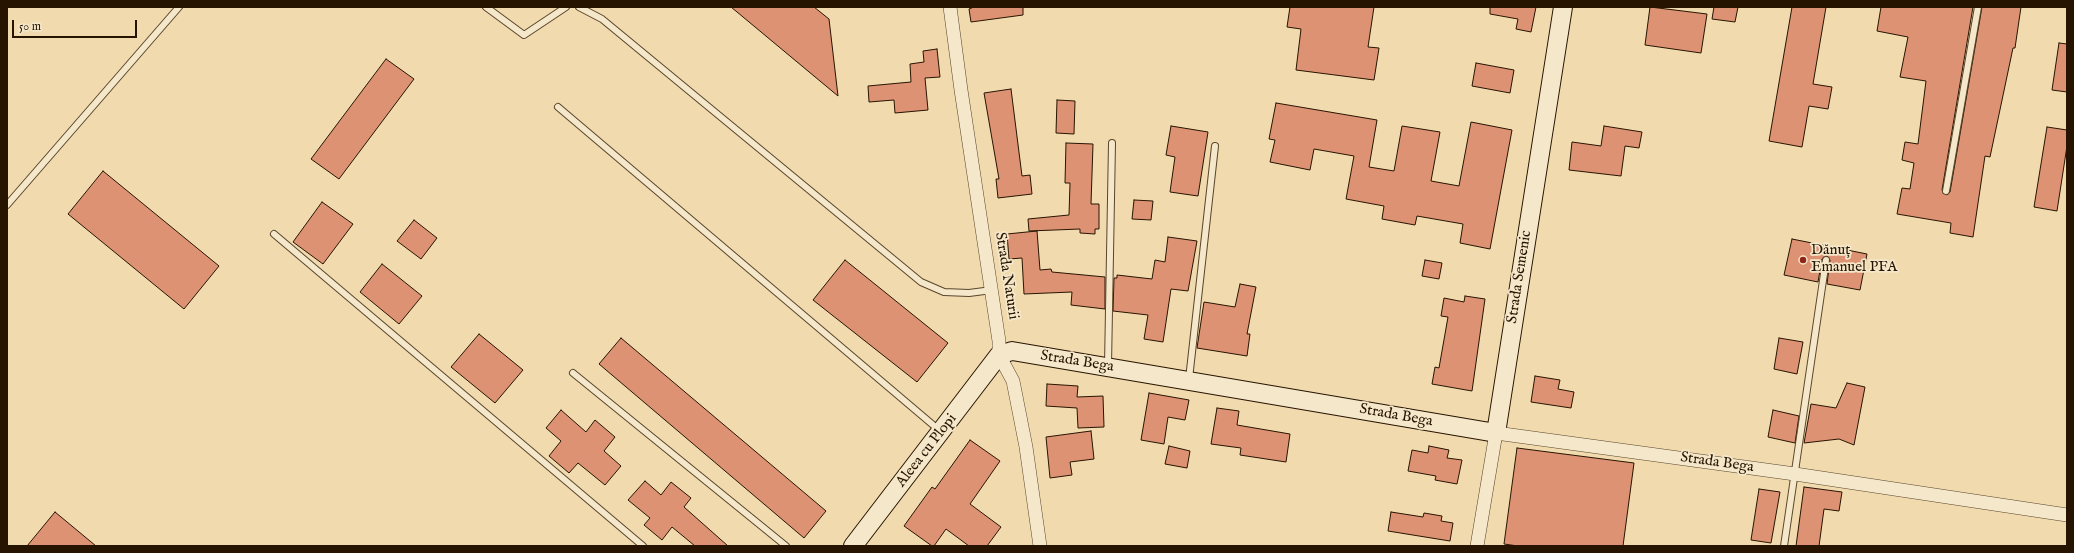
<!DOCTYPE html>
<meta charset="utf-8">
<style>
body{margin:0}
#map{position:relative;width:2074px;height:553px;overflow:hidden;background:#f0daae;font-family:"IM FELL English",serif}
canvas{display:block}
.frame{position:absolute;inset:0;border:8px solid #271400;pointer-events:none}
.scale{position:absolute;left:12px;top:20px;width:125px;height:18px;box-sizing:border-box;border:2px solid #271400;border-top:0;padding-left:5px;font-size:12px;line-height:14px;white-space:nowrap;color:#271400;-webkit-text-stroke:3px #f5e7ca;paint-order:stroke}
</style>
<div id="map">
<canvas width="2074" height="553"></canvas>
<div class="frame"></div>
<div class="scale">50 m</div>
</div>
<script>
const ctx = document.querySelector('canvas').getContext('2d');
ctx.lineJoin = 'round';
function paint(path, color) { ctx.fillStyle = color; ctx.fill(path, 'evenodd'); }
const toPath = rows => new Path2D(rows.map(r => 'M' + r).join(''));
function stroke(path, color, width, dash) { ctx.strokeStyle = color; ctx.lineWidth = width; ctx.lineCap = dash ? 'butt' : 'round'; ctx.setLineDash(dash || []); ctx.stroke(path); }
function drawText(font, color, halo, rows, align = 'center') {
  ctx.font = font + ' "IM FELL English",serif'; ctx.lineWidth = 3.5; ctx.setLineDash([]); ctx.textBaseline = 'middle'; ctx.strokeStyle = halo; ctx.fillStyle = color; for (const [text, x, y, turn = 0] of rows) {
    ctx.save(); ctx.translate(x, y); ctx.rotate((+turn || 0) * Math.PI / 180); ctx.textAlign = isNaN(turn) ? turn : align; if (halo) ctx.strokeText(text, 0, 0); ctx.fillText(text, 0, 0); ctx.restore();
  }
}
const building = toPath([
 [731,7,814,7,829,19,838,96,731,7],
 [974,7,1023,7,1023,15,971,22,969,9,974,7],
 [1290,7,1374,7,1368,47,1379,48,1374,80,1296,70,1301,29,1287,27,1290,7],
 [1490,7,1536,7,1531,32,1516,29,1518,19,1490,14,1490,7],
 [1650,7,1707,14,1701,53,1645,45,1650,7],
 [1714,7,1738,7,1735,22,1712,19,1714,7],
 [1792,7,1826,7,1813,84,1832,87,1828,109,1809,106,1802,147,1769,141,1792,7],
 [1881,7,1973,7,1942,190,1946,195,1950,192,1982,7,2021,7,2015,48,2013,48,1990,157,1985,156,1973,237,1950,233,1951,223,1897,214,1902,188,1910,189,1914,163,1902,160,1905,142,1918,144,1926,81,1900,77,1908,37,1877,31,1881,7],
 [2059,43,2067,44,2067,92,2052,90,2059,43],
 [937,49,940,77,925,78,928,110,895,113,894,100,869,102,868,86,911,82,910,64,924,62,923,51,937,49],
 [386,59,414,79,339,179,311,159,386,59],
 [1476,63,1514,70,1510,93,1472,86,1476,63],
 [1011,89,1022,176,1030,175,1032,194,998,198,996,179,999,179,984,93,1011,89],
 [1057,100,1075,101,1074,134,1056,133,1057,100],
 [1276,103,1377,120,1369,167,1394,171,1402,126,1440,132,1431,181,1459,186,1471,122,1512,130,1490,249,1460,243,1463,224,1417,216,1415,225,1382,219,1384,206,1346,199,1354,156,1314,149,1310,170,1270,162,1275,140,1269,139,1276,103],
 [1171,126,1208,132,1198,196,1170,192,1175,157,1166,155,1171,126],
 [1604,126,1642,132,1639,148,1625,146,1621,176,1569,170,1572,142,1601,146,1604,126],
 [2047,127,2067,130,2067,146,2057,211,2034,207,2047,127],
 [1066,143,1093,144,1091,204,1099,204,1099,229,1095,229,1095,234,1080,233,1080,229,1029,231,1028,219,1069,215,1070,183,1065,183,1066,143],
 [103,171,219,266,184,309,68,214,103,171],
 [1134,200,1153,201,1151,220,1132,219,1134,200],
 [322,202,353,224,323,264,293,242,322,202],
 [414,220,437,238,421,259,397,241,414,220],
 [1037,231,1040,270,1051,269,1052,272,1105,277,1105,309,1071,305,1072,292,1024,294,1022,258,1009,259,1007,234,1037,231],
 [1168,237,1197,241,1188,291,1171,289,1163,342,1144,339,1148,315,1113,311,1114,278,1117,278,1117,275,1152,279,1155,260,1165,262,1168,237],
 [1792,239,1867,254,1860,290,1827,284,1830,260,1827,256,1822,259,1818,282,1784,275,1792,239],
 [845,260,948,343,917,382,813,300,845,260],
 [1425,260,1442,263,1439,279,1422,276,1425,260],
 [382,264,422,296,399,324,360,292,382,264],
 [1240,284,1256,287,1247,334,1250,334,1247,356,1197,348,1204,302,1235,307,1240,284],
 [1465,296,1485,299,1472,391,1432,384,1435,367,1439,368,1448,317,1441,316,1444,298,1464,302,1465,296],
 [479,334,523,370,495,403,451,367,479,334],
 [621,338,826,511,804,538,599,364,621,338],
 [1779,338,1803,342,1797,374,1774,369,1779,338],
 [1535,376,1560,380,1558,389,1574,392,1571,408,1531,402,1535,376],
 [1847,383,1865,387,1854,445,1839,439,1804,443,1811,404,1836,408,1847,383],
 [1047,384,1078,386,1077,397,1103,396,1104,427,1078,428,1077,408,1046,406,1047,384],
 [1149,393,1189,400,1185,420,1168,417,1164,444,1141,440,1149,393],
 [1217,408,1239,411,1237,425,1290,434,1286,462,1240,455,1241,448,1211,444,1217,408],
 [561,410,586,432,595,420,615,437,604,451,621,466,605,485,578,463,569,473,549,456,561,441,546,428,561,410],
 [1773,410,1799,416,1795,443,1768,437,1773,410],
 [1091,431,1094,459,1070,462,1072,475,1050,478,1046,437,1091,431],
 [970,440,1000,461,970,504,1001,527,987,546,969,546,946,529,934,546,932,546,904,526,932,487,935,489,970,440],
 [1169,446,1190,451,1187,468,1165,464,1169,446],
 [1429,446,1449,450,1447,458,1462,460,1457,484,1435,480,1436,476,1408,471,1412,450,1428,453,1429,446],
 [1517,448,1634,463,1623,546,1518,546,1504,544,1517,448],
 [645,481,661,495,671,482,691,498,684,507,728,546,695,546,672,527,662,540,644,525,650,518,628,500,645,481],
 [1804,487,1842,492,1839,511,1824,509,1819,546,1796,546,1804,487],
 [1759,489,1780,492,1771,543,1751,540,1759,489],
 [55,512,96,546,27,546,55,512],
 [1391,512,1423,517,1424,513,1442,516,1441,521,1453,523,1450,541,1388,531,1391,512]
]);
paint(building, '#dd9274');
stroke(building, '#271400', 1);
const lane = toPath([
 [486,7,524,35,566,7],
 [579,7,602,19,921,282,944,292,969,293,992,290],
 [558,107,939,430],
 [1946,191,1978,7],
 [7,205,179,7],
 [274,234,643,546],
 [1108,365,1112,143],
 [573,373,786,546],
 [1189,379,1215,146],
 [1784,546,1826,260]
]);
const street = toPath([
 [950,7,961,90,999,341,999,355,1013,381,1026,447,1040,546],
 [1477,546,1496,433,1795,474,2067,515]
]);
const secondary = toPath([
 [853,546,999,355,1012,351,1496,433,1563,7]
]);
stroke(lane, '#59462c', 8);
stroke(street, '#59462c', 14);
stroke(secondary, '#271400', 20);
stroke(lane, '#f5e7ca', 6);
stroke(street, '#f5e7ca', 13);
stroke(secondary, '#f5e7ca', 18);
for (const [x, y, r, color] of [
 [1803,260,4,"#8f2418"]
]) { const dot = new Path2D(); dot.arc(x, y, r, 0, 2 * Math.PI); ctx.fillStyle = color; ctx.fill(dot); stroke(dot, '#f5e7ca', 1.5); }
drawText('15px', '#271400', '#f5e7ca', [
 ["Dănuț",1811,251],
 ["Emanuel PFA",1811,268]
], 'left');
drawText('15px', '#271400', '#f5e7ca', [
 ["Strada Naturii",1006,276,81],
 ["Strada Semenic",1520,277,-81],
 ["Strada Bega",1077,362,9],
 ["Strada Bega",1396,416,10],
 ["Aleea cu Plopi",927,451,-52],
 ["Strada Bega",1717,463,8]
]);
</script>
